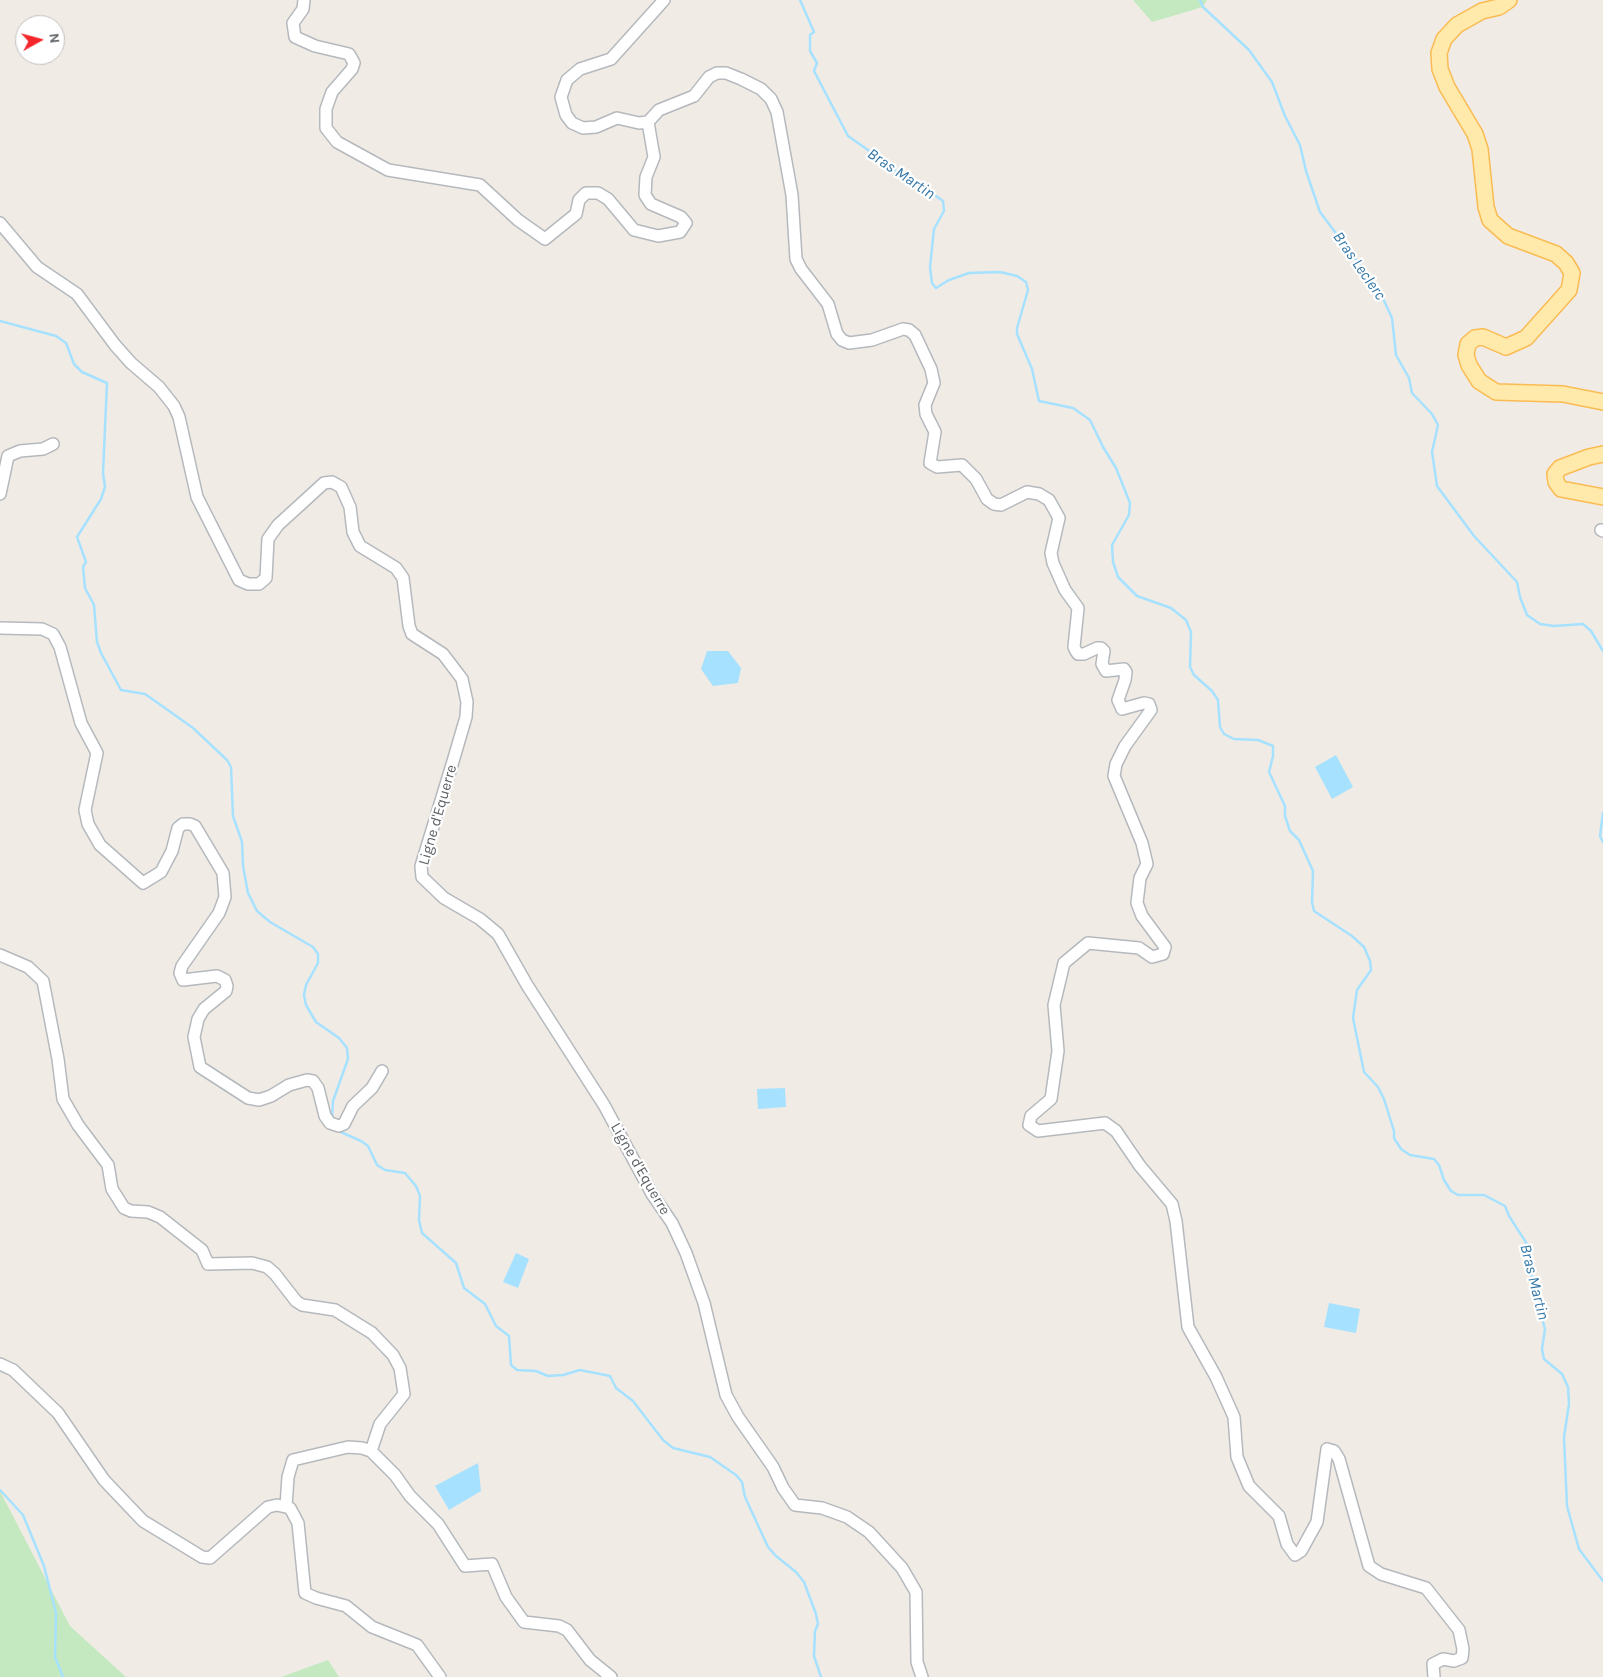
<!DOCTYPE html>
<style>
body{margin:0}
#map{position:relative;width:1603px;height:1677px;overflow:hidden;background:#f0ece5;font-family:Karla,sans-serif}
canvas{display:block}
.north{position:absolute;left:15px;top:15px;width:50px;height:50px;box-sizing:border-box;background:#fff;border:1px solid #bec0c2;border-radius:50%;rotate:83deg;font-size:14px;font-weight:700;line-height:20px;text-align:center;color:#5d6266}
.north::after{content:'';display:block;margin:auto;width:18px;height:22px;background:#f5262b;clip-path:polygon(50% 0,100% 100%,50% 72%,0 100%)}
</style>
<div id="map">
<canvas width="1603" height="1677"></canvas>
<div class="north">N</div>
</div>
<script>
const ctx = document.querySelector('canvas').getContext('2d');
ctx.lineJoin = 'round';
function paint(path, color) { ctx.fillStyle = color; ctx.fill(path, 'evenodd'); }
const toPath = rows => new Path2D(rows.map(r => 'M' + r).join(''));
function stroke(path, color, width, dash) { ctx.strokeStyle = color; ctx.lineWidth = width; ctx.lineCap = dash ? 'butt' : 'round'; ctx.setLineDash(dash || []); ctx.stroke(path); }
function drawText(font, color, halo, rows, align = 'center') {
  ctx.font = font + ' Karla,sans-serif'; ctx.lineWidth = 4.5; ctx.setLineDash([]); ctx.textBaseline = 'middle'; ctx.strokeStyle = halo; ctx.fillStyle = color; for (const [text, x, y, turn = 0] of rows) {
    ctx.save(); ctx.translate(x, y); ctx.rotate((+turn || 0) * Math.PI / 180); ctx.textAlign = isNaN(turn) ? turn : align; if (halo) ctx.strokeText(text, 0, 0); ctx.fillText(text, 0, 0); ctx.restore();
  }
}
paint(toPath([
 [1133,0,1207,0,1203,7,1152,22],
 [0,1491,70,1626,126,1677,0,1677],
 [328,1660,339,1677,281,1677]
]), '#c4e9c0');
paint(toPath([
 [707,651,728,651,741,668,738,683,713,686,701,669],
 [1336,755,1353,787,1332,799,1315,767],
 [785,1088,786,1107,758,1109,757,1089],
 [516,1253,529,1259,518,1288,503,1282],
 [1329,1303,1360,1309,1356,1333,1324,1327],
 [478,1463,481,1491,449,1510,435,1486]
]), '#a6e1ff');
stroke(toPath([
 [800,0,814,32,810,35,810,51,817,63,814,71,848,136,888,164,912,185,933,194,943,201,944,211,934,229,930,267,932,283,936,288,949,280,969,273,1000,272,1017,276,1026,282,1028,290,1017,328,1017,334,1032,369,1039,401,1073,408,1090,420,1103,447,1116,468,1130,503,1129,515,1112,545,1113,562,1118,577,1137,596,1171,608,1186,620,1191,632,1190,667,1194,675,1212,691,1218,700,1220,727,1224,734,1234,739,1258,740,1273,746,1273,756,1269,772,1285,806,1285,816,1290,831,1299,840,1313,871,1312,902,1314,911,1352,936,1364,947,1370,961,1371,970,1357,990,1353,1018,1364,1072,1378,1087,1384,1099,1394,1131,1394,1138,1401,1149,1410,1155,1434,1159,1439,1165,1444,1180,1451,1191,1458,1195,1484,1195,1505,1206,1509,1216,1527,1244,1533,1285,1545,1329,1542,1349,1544,1359,1562,1374,1568,1387,1569,1404,1564,1437,1567,1506,1579,1549,1603,1581],
 [1200,0,1203,7,1249,50,1272,82,1285,116,1300,145,1306,171,1320,212,1380,292,1392,318,1396,355,1409,378,1412,393,1432,414,1438,425,1432,452,1437,486,1474,536,1517,582,1520,597,1527,615,1540,624,1554,626,1583,624,1591,631,1603,651],
 [0,321,56,336,66,343,74,364,82,372,107,383,103,473,105,487,101,499,77,537,86,562,83,567,85,588,94,605,97,642,101,653,121,690,145,694,172,713,193,728,227,760,231,767,233,816,242,842,243,866,248,893,257,911,270,922,313,947,318,954,318,963,306,985,304,995,306,1005,316,1022,339,1038,347,1048,348,1059,333,1101,332,1119],
 [1603,813,1600,836,1603,842],
 [334,1129,361,1141,368,1146,377,1165,385,1170,405,1173,416,1186,420,1196,419,1220,422,1233,456,1263,464,1288,485,1304,496,1326,509,1336,511,1365,517,1370,536,1371,548,1376,563,1375,580,1370,610,1376,616,1388,633,1401,663,1440,673,1448,710,1457,736,1475,742,1482,745,1497,768,1547,776,1556,796,1572,804,1582,816,1614,818,1624,815,1631,814,1656,821,1677],
 [0,1490,23,1515,44,1566,56,1613,55,1657,63,1677]
]), '#a6e1ff', 2.5);
const minor = toPath([
 [304,0,303,9,293,23,295,37,315,46,349,54,354,63,352,69,332,92,326,109,326,128,337,142,388,170,480,185,518,220,545,239,576,214,579,200,586,193,598,193,608,199,634,230,658,236,680,232,686,223,681,217,651,204,645,195,646,177,654,157,648,122],
 [664,0,611,59,580,69,567,80,561,97,566,115,572,123,583,128,596,127,617,118,639,123,648,122,659,110,694,96,709,77,717,73,726,73,741,79,761,89,771,99,777,112,792,195,796,259,801,269,828,304,837,334,842,340,849,343,872,340,903,329,909,330,915,335,931,369,934,383,925,405,926,414,935,432,930,463,937,467,962,465,976,479,987,499,994,504,1001,505,1027,492,1039,494,1049,500,1059,518,1051,553,1053,563,1065,590,1078,608,1074,647,1076,651,1078,654,1084,654,1097,648,1101,648,1104,651,1102,664,1106,671,1124,669,1126,672,1125,680,1118,700,1122,709,1144,703,1149,704,1151,710,1125,746,1116,764,1114,776,1142,843,1147,864,1140,878,1137,903,1142,916,1165,947,1163,954,1152,957,1139,948,1088,943,1064,963,1054,1005,1058,1051,1051,1099,1031,1116,1029,1125,1038,1131,1105,1123,1116,1131,1140,1166,1172,1204,1176,1221,1188,1327,1216,1377,1234,1417,1237,1457,1249,1486,1279,1516,1287,1544,1295,1555,1301,1551,1317,1522,1327,1449,1334,1451,1339,1459,1369,1566,1381,1574,1426,1588,1459,1630,1463,1649,1462,1658,1454,1661,1443,1659,1433,1664,1434,1677],
 [0,223,37,267,77,294,115,345,131,363,159,387,174,406,179,417,197,497,239,580,248,584,259,584,266,578,268,539,278,525,324,483,332,482,341,487,350,507,353,532,360,546,396,568,403,578,409,626,412,634,443,654,462,679,467,702,466,717,454,758,421,866,422,877,444,898,480,919,498,934,527,985,604,1105,652,1194,672,1223,686,1253,704,1303,726,1395,738,1417,773,1467,783,1488,795,1505,822,1508,847,1517,869,1532,902,1568,916,1592,917,1662,922,1677],
 [0,494,8,456,20,451,43,449,53,444],
 [1601,530,1603,531],
 [0,628,42,629,53,634,60,647,81,723,97,753,85,810,88,824,100,845,143,883,161,872,172,851,178,828,183,824,190,824,195,826,223,873,225,897,219,913,182,966,180,973,183,980,217,976,225,980,227,986,226,991,204,1009,198,1019,194,1037,200,1067,248,1098,259,1100,271,1096,289,1085,307,1080,313,1081,318,1088,325,1116,330,1123,339,1126,344,1124,353,1106,372,1088,382,1071],
 [0,955,28,967,43,981,58,1059,63,1099,78,1125,108,1165,112,1189,124,1208,131,1211,148,1212,160,1217,202,1250,208,1264,252,1263,267,1267,275,1274,296,1301,302,1305,335,1310,372,1333,393,1355,400,1368,404,1394,380,1424,371,1451],
 [0,1364,13,1370,58,1413,104,1480,143,1521,202,1557,210,1558,268,1507,277,1505,290,1508,298,1523,305,1593,316,1598,346,1606,372,1627,417,1645,440,1677],
 [286,1506,288,1477,293,1460,348,1447,362,1448,371,1451,395,1475,410,1496,438,1524,465,1566,492,1564,506,1597,524,1622,559,1626,567,1630,590,1660,611,1677]
]);
const major = toPath([
 [1509,0,1499,7,1482,11,1457,25,1444,39,1439,53,1440,69,1447,87,1475,134,1480,149,1486,207,1490,220,1508,236,1556,254,1566,263,1572,273,1569,290,1526,338,1506,347,1483,337,1475,338,1468,344,1466,355,1469,365,1479,381,1496,392,1563,394,1603,402],
 [1603,454,1589,457,1560,468,1555,474,1556,482,1561,489,1603,497]
]);
stroke(minor, '#b5b9bd', 14);
stroke(major, '#fbbb53', 18);
stroke(minor, '#fff', 11);
stroke(major, '#ffe9ab', 15);
drawText('15px', '#5d6266', '#fff', [
 ["Ligne d'Equerre",438,815,-74],
 ["Ligne d'Equerre",640,1169,60]
]);
drawText('italic 16px', '#3678a7', '#fff', [
 ["Bras Martin",901,174,34],
 ["Bras Leclerc",1359,266,55],
 ["Bras Martin",1534,1282,76]
]);
</script>
